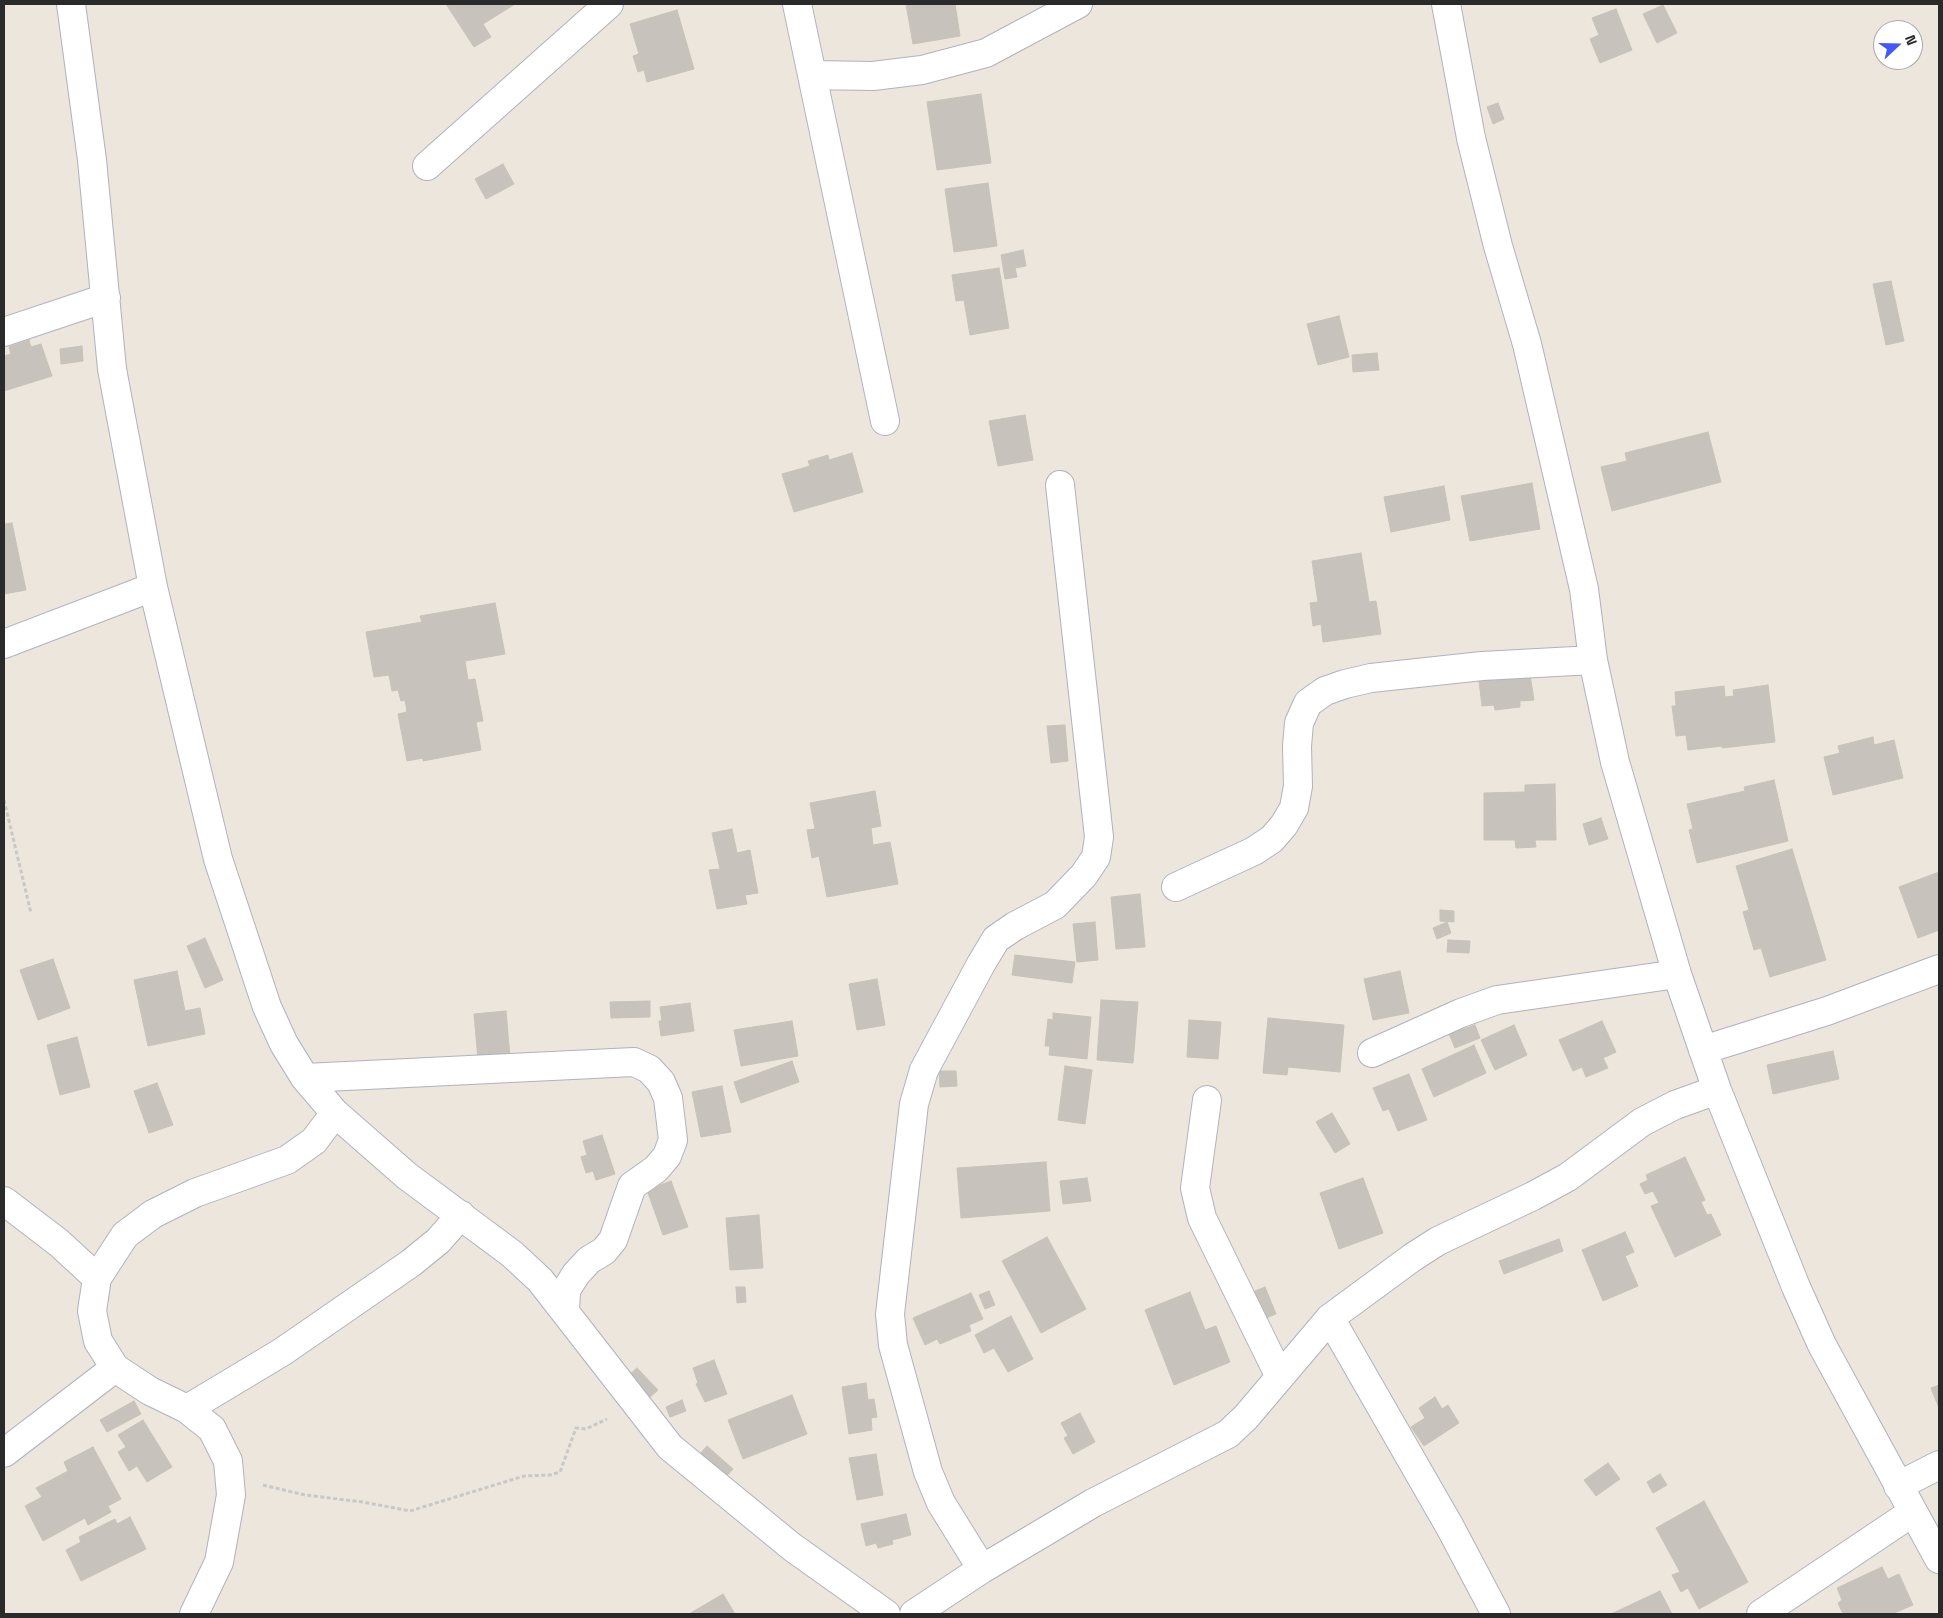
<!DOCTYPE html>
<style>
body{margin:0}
#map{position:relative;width:1943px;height:1618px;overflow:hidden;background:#ece6dd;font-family:"Space Grotesk",sans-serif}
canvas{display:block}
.frame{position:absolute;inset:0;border:5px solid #2a2a2a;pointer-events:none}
.north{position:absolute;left:1873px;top:20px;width:50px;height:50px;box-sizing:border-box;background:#fff;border:1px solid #aaa;border-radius:50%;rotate:69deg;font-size:14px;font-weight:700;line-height:20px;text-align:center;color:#2a2a2a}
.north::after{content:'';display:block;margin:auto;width:18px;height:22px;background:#4359f3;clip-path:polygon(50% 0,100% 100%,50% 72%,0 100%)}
</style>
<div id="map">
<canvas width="1943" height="1618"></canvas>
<div class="frame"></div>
<div class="north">N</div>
</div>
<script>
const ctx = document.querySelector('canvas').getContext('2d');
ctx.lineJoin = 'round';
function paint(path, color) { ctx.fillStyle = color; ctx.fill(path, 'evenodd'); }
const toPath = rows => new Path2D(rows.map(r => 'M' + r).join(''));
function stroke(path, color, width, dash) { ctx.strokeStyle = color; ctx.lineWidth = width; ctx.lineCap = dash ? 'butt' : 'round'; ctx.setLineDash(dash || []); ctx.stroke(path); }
const building = toPath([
 [446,4,515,4,483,24,491,37,474,47,446,4],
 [906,4,955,4,960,36,913,44,906,4],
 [1663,5,1677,33,1657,43,1643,14,1663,5],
 [1616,9,1632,50,1600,63,1590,39,1599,35,1592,18,1616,9],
 [677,10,694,69,647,82,644,70,638,72,633,56,639,54,630,24,677,10],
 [981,94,991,163,937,170,927,102,981,94],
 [1498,103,1504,119,1493,124,1487,107,1498,103],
 [503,164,514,184,486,199,475,179,503,164],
 [988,183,997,246,954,252,945,189,988,183],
 [1023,250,1026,266,1015,268,1017,277,1005,279,1001,255,1023,250],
 [999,268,1009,328,970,335,964,300,956,301,952,275,999,268],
 [1891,281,1904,341,1886,345,1873,284,1891,281],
 [1339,316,1349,357,1318,365,1307,324,1339,316],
 [29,340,31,347,41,344,52,376,4,391,4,356,11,354,9,347,29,340],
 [82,346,83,361,61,364,60,349,82,346],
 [1377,353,1379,370,1353,372,1352,355,1377,353],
 [1025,415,1033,460,998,466,989,421,1025,415],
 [1708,432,1721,482,1612,511,1601,467,1627,461,1625,453,1708,432],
 [852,453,863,492,794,512,782,474,810,466,808,461,828,455,829,460,852,453],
 [1532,483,1540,529,1470,541,1461,496,1532,483],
 [1444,486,1450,520,1391,532,1384,497,1444,486],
 [12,523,26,590,4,594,4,524,12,523],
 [1361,553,1369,602,1376,601,1381,634,1323,642,1321,624,1313,626,1310,603,1318,602,1312,561,1361,553],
 [495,603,505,654,465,661,468,680,475,679,483,721,476,722,481,750,423,761,423,758,407,761,398,714,407,712,405,700,401,701,398,690,392,691,389,675,374,677,366,632,422,622,420,616,495,603],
 [1530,675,1534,700,1520,701,1520,707,1495,710,1494,705,1482,706,1479,681,1530,675],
 [1768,685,1775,742,1722,748,1722,746,1688,750,1686,735,1676,736,1672,706,1676,706,1675,692,1724,686,1725,697,1734,696,1733,690,1768,685],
 [1065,725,1068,761,1051,763,1047,726,1065,725],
 [1873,737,1874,745,1894,740,1903,778,1833,795,1824,757,1840,753,1838,746,1873,737],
 [1774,780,1788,841,1697,863,1689,830,1693,829,1687,804,1745,791,1744,787,1774,780],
 [1555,784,1556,840,1535,840,1536,847,1516,848,1515,840,1484,840,1484,793,1525,792,1525,785,1555,784],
 [875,791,881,826,871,828,873,845,890,842,898,884,827,897,819,856,812,858,807,830,815,829,810,803,875,791],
 [1601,818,1608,839,1589,845,1583,824,1601,818],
 [732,829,737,853,750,850,758,893,745,895,747,904,717,909,709,870,720,869,712,833,732,829],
 [1792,849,1826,960,1770,977,1761,948,1754,950,1743,912,1749,910,1736,866,1792,849],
 [1939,872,1939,930,1918,938,1899,887,1939,872],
 [1140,894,1145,947,1116,949,1111,897,1140,894],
 [1440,910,1454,911,1454,922,1440,921,1440,910],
 [1095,922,1098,960,1077,962,1073,924,1095,922],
 [1447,922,1451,933,1437,939,1433,928,1447,922],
 [205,938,223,980,205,988,187,946,205,938],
 [1448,940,1470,941,1469,953,1447,952,1448,940],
 [1015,955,1075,962,1072,983,1012,975,1015,955],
 [53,959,70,1008,38,1020,20,970,53,959],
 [177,971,185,1011,200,1008,205,1034,148,1046,134,980,177,971],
 [1400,971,1409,1013,1373,1020,1364,979,1400,971],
 [877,979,885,1025,857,1030,849,984,877,979],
 [1101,1000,1138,1002,1133,1063,1097,1060,1101,1000],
 [650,1001,650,1017,611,1018,610,1002,650,1001],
 [690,1003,694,1031,661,1036,659,1021,662,1021,660,1007,690,1003],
 [506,1011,510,1057,478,1059,474,1014,506,1011],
 [1053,1013,1091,1017,1087,1059,1049,1055,1050,1046,1045,1046,1048,1019,1053,1020,1053,1013],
 [1268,1018,1344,1025,1340,1072,1288,1067,1287,1075,1263,1073,1268,1018],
 [1189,1020,1221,1022,1218,1059,1187,1057,1189,1020],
 [792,1021,798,1056,741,1066,734,1030,792,1021],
 [1602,1021,1616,1052,1603,1058,1608,1068,1586,1077,1582,1067,1573,1071,1559,1040,1602,1021],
 [1475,1025,1480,1038,1455,1048,1449,1034,1475,1025],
 [1514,1025,1527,1055,1495,1070,1481,1040,1514,1025],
 [77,1037,90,1087,60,1095,47,1045,77,1037],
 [1474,1045,1486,1073,1434,1097,1422,1069,1474,1045],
 [1833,1051,1839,1079,1773,1094,1767,1065,1833,1051],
 [792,1061,799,1082,741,1103,734,1082,792,1061],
 [1065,1066,1092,1070,1085,1124,1058,1120,1065,1066],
 [939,1071,956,1071,957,1086,940,1087,939,1071],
 [1409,1074,1427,1120,1398,1131,1389,1109,1383,1111,1373,1088,1409,1074],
 [157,1083,173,1125,149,1133,134,1091,157,1083],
 [722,1086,731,1132,701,1137,692,1092,722,1086],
 [1332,1113,1350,1144,1335,1153,1316,1122,1332,1113],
 [602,1135,615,1174,596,1180,593,1171,586,1173,581,1157,587,1155,583,1141,602,1135],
 [1685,1157,1705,1200,1701,1202,1707,1215,1711,1214,1721,1235,1675,1257,1651,1206,1659,1203,1653,1191,1645,1194,1640,1184,1648,1180,1646,1175,1685,1157],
 [1046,1162,1050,1211,961,1218,957,1168,1046,1162],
 [1087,1178,1091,1201,1063,1204,1060,1181,1087,1178],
 [1363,1178,1383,1233,1339,1249,1320,1193,1363,1178],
 [671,1181,688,1227,663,1235,647,1190,671,1181],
 [759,1215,763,1268,730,1270,726,1218,759,1215],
 [1625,1232,1634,1252,1625,1256,1638,1286,1603,1301,1582,1250,1625,1232],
 [1047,1237,1086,1309,1041,1333,1002,1261,1047,1237],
 [1559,1239,1563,1251,1504,1274,1499,1261,1559,1239],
 [736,1287,745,1287,746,1302,737,1303,736,1287],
 [1265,1287,1276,1314,1261,1320,1250,1293,1265,1287],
 [989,1291,995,1305,985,1309,979,1295,989,1291],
 [1190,1292,1205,1330,1216,1326,1230,1362,1174,1385,1145,1310,1190,1292],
 [971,1293,983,1319,969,1325,971,1331,940,1344,937,1339,925,1345,913,1318,971,1293],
 [1011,1316,1033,1359,1008,1372,994,1348,984,1353,975,1335,1011,1316],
 [714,1360,727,1394,705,1402,696,1384,698,1383,693,1368,714,1360],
 [637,1368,658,1390,648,1399,628,1376,637,1368],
 [866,1383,868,1400,874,1399,877,1417,871,1418,872,1430,849,1434,842,1387,866,1383],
 [1939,1385,1939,1408,1931,1388,1939,1385],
 [792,1395,807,1434,743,1459,728,1420,792,1395],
 [1435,1397,1442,1409,1448,1405,1459,1423,1424,1446,1411,1427,1425,1418,1419,1408,1435,1397],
 [682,1400,686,1411,670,1417,666,1407,682,1400],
 [134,1401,141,1414,107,1432,100,1420,134,1401],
 [1080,1413,1095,1442,1073,1454,1064,1438,1068,1436,1061,1423,1080,1413],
 [143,1420,172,1467,147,1482,137,1466,129,1471,118,1452,126,1447,118,1435,143,1420],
 [707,1446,733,1469,724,1479,698,1456,707,1446],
 [93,1447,121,1499,108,1506,111,1512,88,1525,85,1518,43,1541,25,1506,42,1497,36,1488,68,1471,64,1462,93,1447],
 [876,1454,883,1495,857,1500,849,1458,876,1454],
 [1608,1463,1620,1479,1596,1496,1584,1480,1608,1463],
 [1660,1474,1667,1485,1653,1493,1647,1482,1660,1474],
 [1704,1501,1748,1582,1699,1609,1688,1588,1681,1592,1672,1575,1680,1572,1656,1528,1704,1501],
 [906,1514,911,1535,892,1540,893,1544,878,1548,876,1543,866,1546,861,1524,906,1514],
 [130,1517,146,1549,81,1581,66,1550,81,1542,79,1537,115,1519,117,1524,130,1517],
 [1882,1567,1888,1579,1899,1574,1913,1605,1892,1614,1843,1614,1838,1603,1842,1600,1837,1588,1882,1567],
 [1660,1591,1672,1614,1611,1614,1660,1591],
 [723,1594,735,1614,689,1614,723,1594]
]);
paint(building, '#c7c3bc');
stroke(building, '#c7c2b7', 1);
const minor = toPath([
 [71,4,92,160,112,369,153,587,218,859,267,1007,284,1044,305,1078,335,1113,407,1176,512,1254,540,1280,670,1447,792,1547,886,1614],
 [797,4,885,421],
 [1446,4,1471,138,1498,246,1527,344,1584,589,1593,660,1615,762,1677,974,1717,1090,1796,1287,1822,1345,1939,1559],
 [813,75,873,76,922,70,986,53,1078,4],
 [427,166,609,4],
 [4,332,106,298],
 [4,644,153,587],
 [1176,887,1254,851,1272,839,1284,825,1294,808,1298,786,1297,746,1299,723,1308,703,1325,691,1345,684,1371,678,1482,666,1593,660],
 [1703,1050,1827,1011,1939,969],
 [1372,1053,1461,1013,1497,1000,1677,974],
 [305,1078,634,1062,649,1069,661,1082,668,1098,673,1140,667,1156,656,1169,632,1186,613,1240,604,1251,589,1260,576,1274,566,1290,565,1312],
 [1207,1100,1195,1188,1202,1218,1280,1377],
 [4,1201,59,1243,97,1278],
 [1330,1318,1450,1527,1496,1614],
 [187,1409,282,1352,411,1263,438,1241,461,1215],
 [4,1453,115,1368],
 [1898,1486,1939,1465],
 [982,1569,941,1503,928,1472,893,1345,890,1314,914,1104,924,1070,981,964,996,939,1015,926,1055,905,1084,875,1096,857,1099,837,1060,485],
 [194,1614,219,1562,231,1495,228,1461,212,1429,187,1409,150,1391,115,1368,98,1341,92,1311,97,1278,125,1235,153,1214,195,1193,287,1160,314,1141,335,1113],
 [914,1614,982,1569,1093,1503,1228,1434,1246,1417,1330,1318,1413,1257,1438,1241,1533,1196,1568,1177,1642,1122,1675,1105,1717,1090],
 [1761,1614,1913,1512]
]);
stroke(minor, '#b0b2be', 30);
stroke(toPath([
 [4,800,31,913],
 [263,1485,305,1495,363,1502,410,1511,524,1476,550,1475,560,1472,576,1428,586,1429,607,1419]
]), '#c8c8c8', 3, [4, 2.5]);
stroke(minor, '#fff', 28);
</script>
